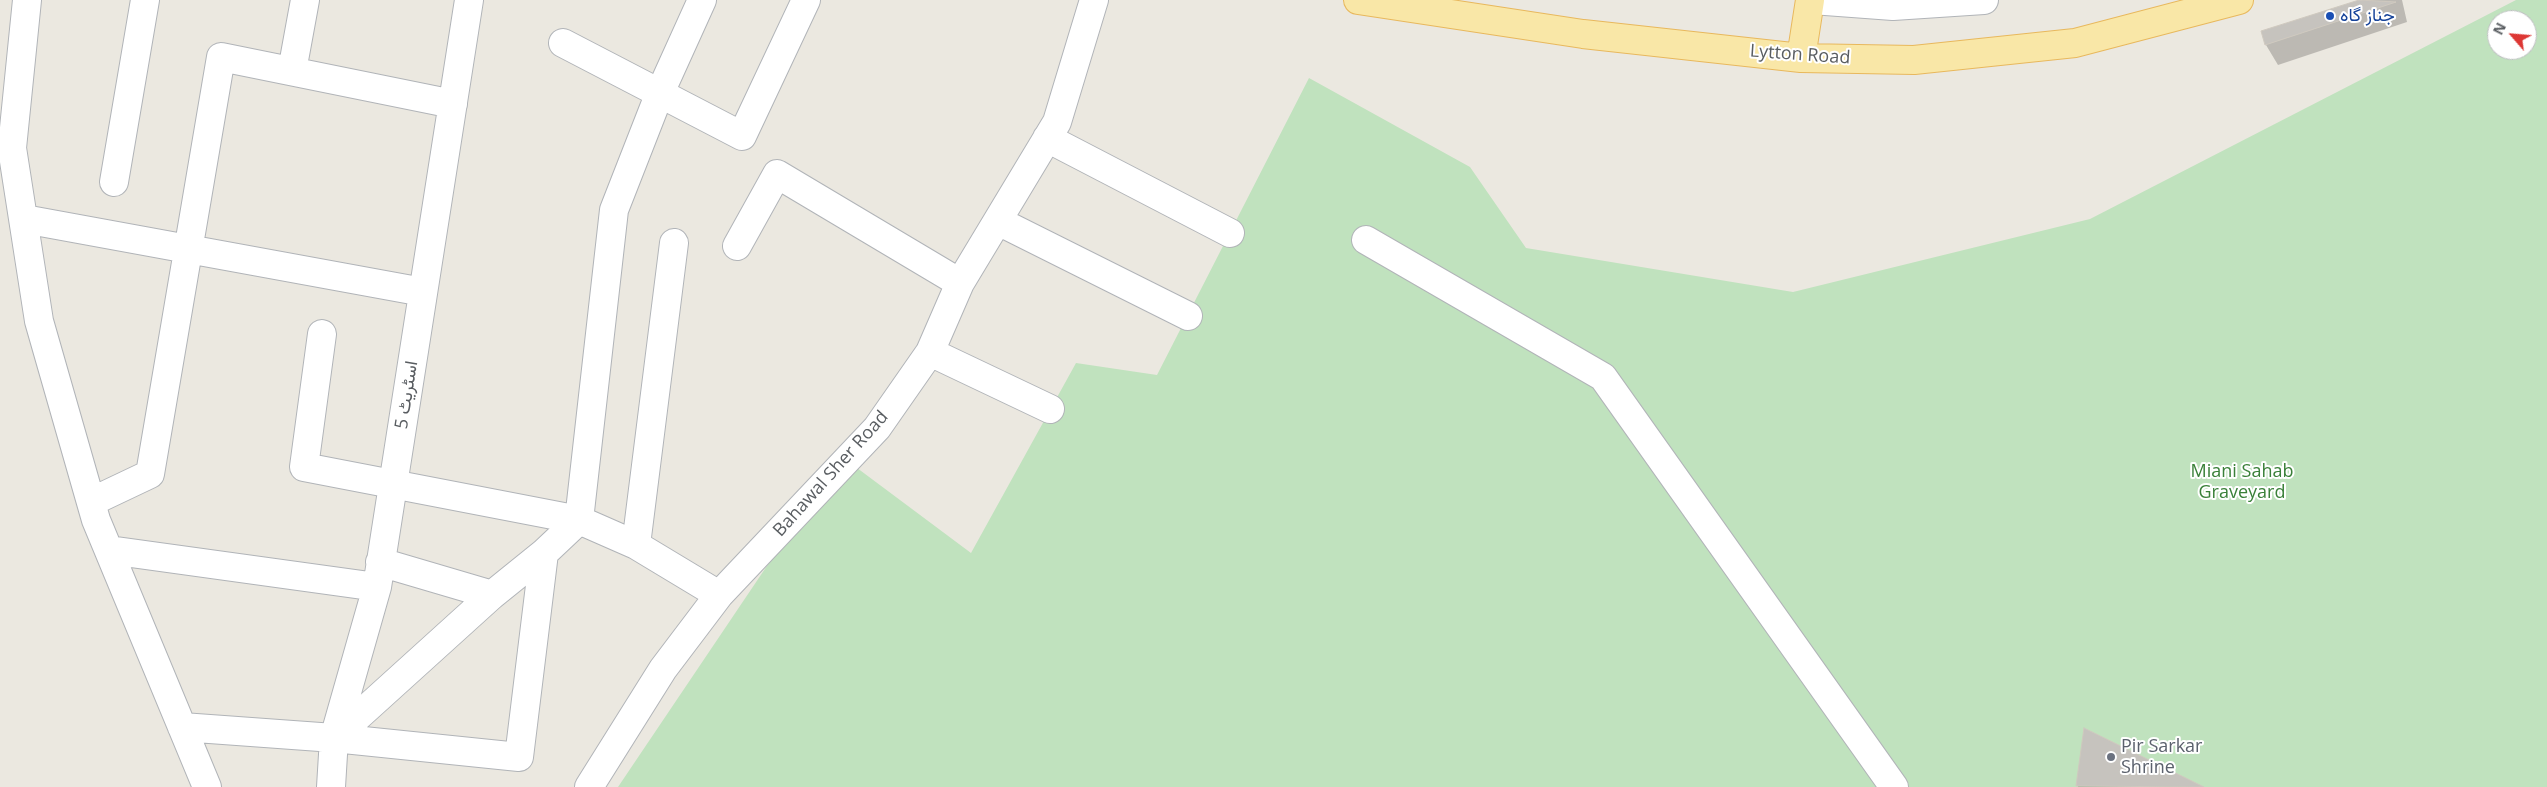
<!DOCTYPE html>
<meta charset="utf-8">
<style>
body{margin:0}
#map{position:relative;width:2547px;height:787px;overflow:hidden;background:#ebe8e0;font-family:"Open Sans",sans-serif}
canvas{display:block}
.north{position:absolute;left:2487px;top:10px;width:50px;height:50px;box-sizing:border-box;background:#fff;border:1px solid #bdbec0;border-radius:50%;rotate:297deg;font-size:14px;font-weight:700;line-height:20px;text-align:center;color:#595d61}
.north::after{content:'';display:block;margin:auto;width:18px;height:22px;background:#dd3734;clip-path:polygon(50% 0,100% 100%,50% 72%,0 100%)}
</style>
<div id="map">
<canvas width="2547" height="787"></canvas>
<div class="north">N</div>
</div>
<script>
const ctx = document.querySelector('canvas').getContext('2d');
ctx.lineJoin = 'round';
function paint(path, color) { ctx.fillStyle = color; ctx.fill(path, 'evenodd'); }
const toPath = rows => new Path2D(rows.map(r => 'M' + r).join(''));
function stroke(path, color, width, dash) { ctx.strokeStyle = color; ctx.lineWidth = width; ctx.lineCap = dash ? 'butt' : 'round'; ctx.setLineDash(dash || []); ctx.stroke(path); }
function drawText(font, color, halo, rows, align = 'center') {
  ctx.font = font + ' "Open Sans",Vazirmatn,sans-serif'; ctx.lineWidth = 4; ctx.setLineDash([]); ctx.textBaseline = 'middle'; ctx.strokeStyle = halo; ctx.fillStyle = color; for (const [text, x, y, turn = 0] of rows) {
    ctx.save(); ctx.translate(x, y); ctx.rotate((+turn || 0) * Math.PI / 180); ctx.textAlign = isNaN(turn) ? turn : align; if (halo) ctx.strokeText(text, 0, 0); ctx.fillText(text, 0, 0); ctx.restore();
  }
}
paint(toPath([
 [2516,0,2547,0,2547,787,618,787,841,456,971,553,1076,363,1157,375,1309,78,1470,167,1526,248,1793,292,2090,219],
 [2497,20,2527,20,2527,50,2497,50]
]), '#c0e2be');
paint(toPath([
 [2363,0,2402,0,2407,22,2278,65,2266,45,2263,32],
 [2085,730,2201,787,2078,787]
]), '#0003');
const building = toPath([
 [2359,0,2396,2,2265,45,2261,31,2359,0],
 [2084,728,2204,787,2076,786,2084,728]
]);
paint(building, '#c6c3be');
stroke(building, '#cfc9bf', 1);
const minor = toPath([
 [27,0,12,148,39,321,96,520,207,787],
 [1812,0,1893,6,1984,0],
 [563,43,742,136,806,0],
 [292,71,305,0],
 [1047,138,1230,233],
 [114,182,145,0],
 [24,219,423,292],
 [998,221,1188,316],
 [1366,240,1603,377,1894,787],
 [737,246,777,174,960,283],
 [322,334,304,467,579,520,636,545,719,595],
 [930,352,1050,409],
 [91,502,150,474,221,57,453,104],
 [636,545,674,243],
 [109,550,377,587],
 [380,562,492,595],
 [182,727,334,738,492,595,544,553,579,520,614,210,659,95,702,0],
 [334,738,519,757,544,553],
 [331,787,334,738,377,587,469,0],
 [589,787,663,669,719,595,877,428,930,352,960,283,1057,122,1094,0]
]);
const major = toPath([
 [1358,0,1583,34,1801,58,1914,60,2075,43,2239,0],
 [1801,58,1810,0]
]);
stroke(minor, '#b1b4b8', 30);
stroke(major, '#e8b85d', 30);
stroke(minor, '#fff', 28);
stroke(major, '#f9e7a7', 28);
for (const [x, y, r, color] of [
 [2330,16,5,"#1a4fb4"],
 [2111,757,5,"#6b7280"]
]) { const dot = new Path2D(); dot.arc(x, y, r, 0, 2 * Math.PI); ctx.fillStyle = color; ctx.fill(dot); stroke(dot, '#fff', 2); }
drawText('18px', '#164399', '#fff', [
 ["جناز گاہ",2340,16]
], 'left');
drawText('18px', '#595d61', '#fff', [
 ["Lytton Road",1800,55,4],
 ["اسٹریٹ 5",407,395,-81],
 ["Bahawal Sher Road",831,474,-48]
]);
drawText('18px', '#3a8039', '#fff', [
 ["Miani Sahab",2242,472],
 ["Graveyard",2242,493]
]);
drawText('18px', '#5b616d', '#fff', [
 ["Pir Sarkar",2121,747],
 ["Shrine",2121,768]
], 'left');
</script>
